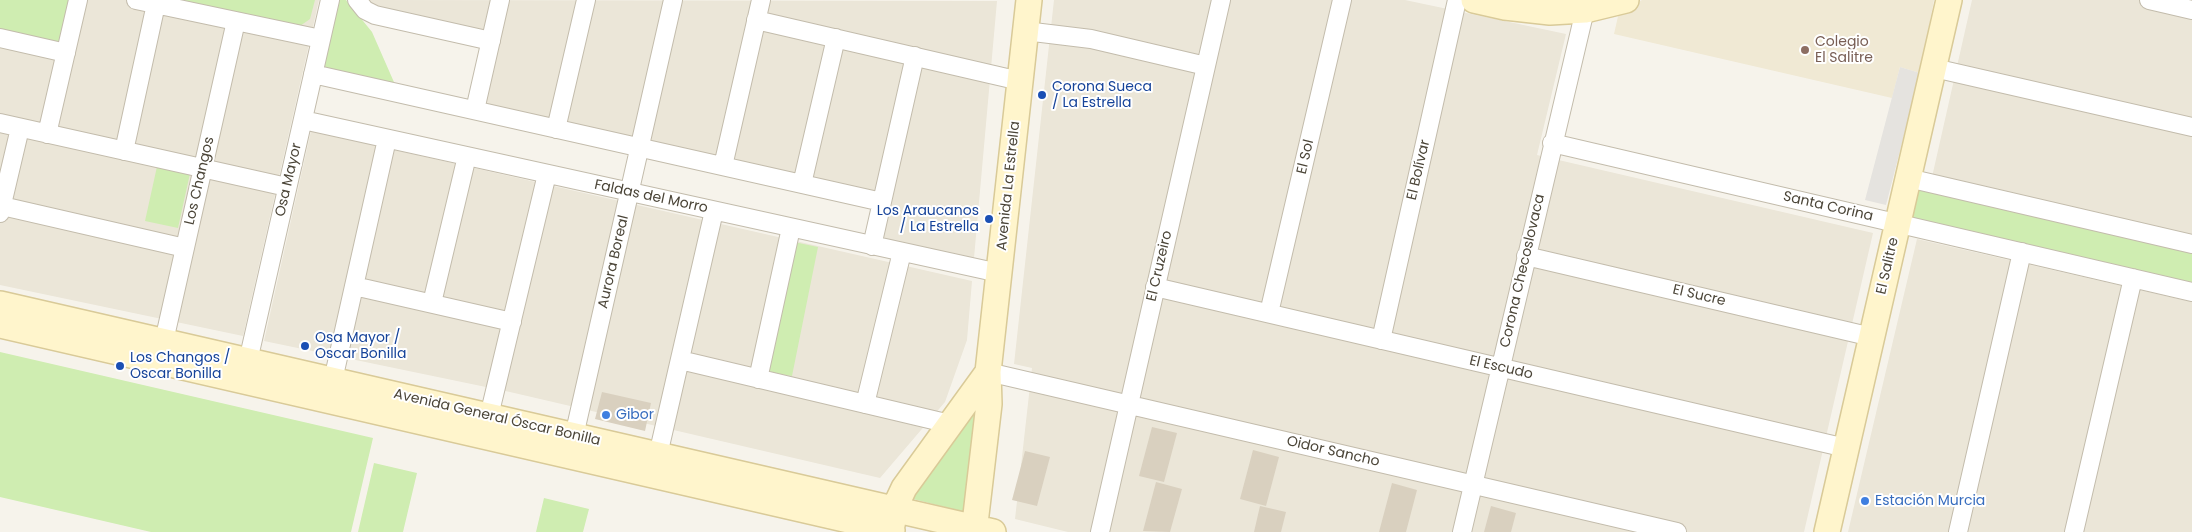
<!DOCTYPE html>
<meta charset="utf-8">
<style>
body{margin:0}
canvas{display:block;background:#f6f3eb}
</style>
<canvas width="2192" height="532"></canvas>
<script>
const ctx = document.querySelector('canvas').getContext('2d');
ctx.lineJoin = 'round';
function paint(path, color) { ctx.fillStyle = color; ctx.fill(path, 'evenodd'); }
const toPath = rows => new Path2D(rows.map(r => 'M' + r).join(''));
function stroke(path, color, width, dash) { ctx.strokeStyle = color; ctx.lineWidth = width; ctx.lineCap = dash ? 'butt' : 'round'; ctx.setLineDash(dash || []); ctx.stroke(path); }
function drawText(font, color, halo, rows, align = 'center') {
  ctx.font = font + ' Poppins,sans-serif'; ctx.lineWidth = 4; ctx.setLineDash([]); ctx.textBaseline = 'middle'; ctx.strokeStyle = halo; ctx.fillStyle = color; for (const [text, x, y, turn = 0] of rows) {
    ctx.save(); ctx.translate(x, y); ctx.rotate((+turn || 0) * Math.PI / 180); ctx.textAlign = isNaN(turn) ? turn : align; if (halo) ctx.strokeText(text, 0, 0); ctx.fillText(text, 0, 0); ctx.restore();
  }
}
paint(toPath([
 [0,0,319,0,243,336,0,285],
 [363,0,997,1,974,258,883,240,891,197,484,103,499,39,367,7],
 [1054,0,1405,0,1566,34,1537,155,1873,233,1804,532,1068,532,1015,519,1032,368,1014,364],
 [1972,0,2192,0,2192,235,1932,177],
 [311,131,972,281,967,340,945,402,880,478,510,392,264,341],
 [1917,239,2192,302,2192,532,1848,532]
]), '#ebe6d8');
paint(toPath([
 [1642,0,1934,0,1920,73,1900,67,1892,98,1614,34,1619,12]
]), '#f0e9d4');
paint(toPath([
 [0,0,70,0,59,45,0,31],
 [177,0,315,0,310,19,300,26],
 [334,0,346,0,372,32,397,89,317,72],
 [158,162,191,169,178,228,145,221],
 [1912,187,2192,252,2192,285,1905,217],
 [794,242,818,247,792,376,769,372],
 [0,352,373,438,351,532,151,532,0,497],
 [969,413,979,415,969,513,909,498],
 [374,463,417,473,403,532,358,532],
 [544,498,589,509,583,532,536,532]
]), '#cfedb1');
paint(toPath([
 [1900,67,1920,73,1886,205,1865,200]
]), '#e5e3df');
paint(toPath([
 [602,392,651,403,645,431,595,419],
 [1152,427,1177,433,1164,482,1139,476],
 [1253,450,1279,457,1266,506,1240,499],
 [1025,451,1050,457,1037,506,1012,500],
 [1156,482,1182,489,1170,532,1143,531],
 [1392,483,1417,490,1406,532,1379,532],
 [1260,506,1286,512,1281,532,1254,532],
 [1491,506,1516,513,1511,532,1484,532]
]), '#d9d0bf');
const street = toPath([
 [136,0,321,39],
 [357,0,365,10,375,15,491,41],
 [2149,0,2192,10],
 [756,20,1020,81],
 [1025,31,1091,39,1206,66],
 [0,38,66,53],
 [1934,68,2192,127],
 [313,74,882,202],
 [475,110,500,0],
 [303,120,999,273],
 [0,123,287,187],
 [556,129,586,0],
 [47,134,78,0],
 [1552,143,2192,292],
 [124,151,156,4],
 [723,166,761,0],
 [1908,178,2192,244],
 [802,184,836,38],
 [2,206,185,248],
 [0,213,20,128],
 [872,246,915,56],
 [1526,256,1872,337],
 [354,286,512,322],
 [1155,287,1846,448],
 [432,303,467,156],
 [1269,313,1342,0],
 [1381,340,1457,0],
 [164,341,236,21],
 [680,360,950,424],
 [248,361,330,0],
 [988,372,1677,532],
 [758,379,791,228],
 [333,380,387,139],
 [865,404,902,252],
 [489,416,547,174],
 [574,436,673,0],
 [658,455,714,211],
 [1100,532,1221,0],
 [1462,532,1585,10],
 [1958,532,2022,252],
 [2074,532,2133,278]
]);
const secondary = toPath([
 [1474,0,1505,7,1550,12,1585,10,1626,0],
 [0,304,993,532],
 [0,325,892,530],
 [892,525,896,505,904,488,988,372],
 [974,532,989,404,988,372,1029,0],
 [1827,532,1949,0]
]);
stroke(street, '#c3bcac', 20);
stroke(secondary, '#d9ca98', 28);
stroke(street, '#fff', 18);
stroke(secondary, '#fff5cc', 25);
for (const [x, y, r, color] of [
 [1805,50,5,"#8d6e63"],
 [1042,95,5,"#1a4fb4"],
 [989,219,5,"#1a4fb4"],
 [305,346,5,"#1a4fb4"],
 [120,366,5,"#1a4fb4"],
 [606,415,5,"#3f7fe0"],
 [1865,501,5,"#3f7fe0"]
]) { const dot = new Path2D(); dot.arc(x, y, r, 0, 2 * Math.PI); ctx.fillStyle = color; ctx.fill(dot); stroke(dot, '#fff', 2); }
drawText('14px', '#785e54', '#fff', [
 ["Colegio",1815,42],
 ["El Salitre",1815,58]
], 'left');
drawText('14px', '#164399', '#fff', [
 ["Corona Sueca",1052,87],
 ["/ La Estrella",1052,103],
 ["Los Araucanos",979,211,"right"],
 ["/ La Estrella",979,227,"right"],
 ["Osa Mayor /",315,338],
 ["Oscar Bonilla",315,354],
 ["Los Changos /",130,358],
 ["Oscar Bonilla",130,374]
], 'left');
drawText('14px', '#4b4538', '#fff', [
 ["El Sol",1306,157,-77],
 ["El Bolívar",1419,170,-77],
 ["Osa Mayor",289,180,-77],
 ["Los Changos",200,181,-77],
 ["Avenida La Estrella",1009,186,-84],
 ["Faldas del Morro",651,197,12],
 ["Santa Corina",1828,207,13],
 ["Aurora Boreal",614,262,-77],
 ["El Cruzeiro",1160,266,-77],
 ["El Salitre",1888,266,-77],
 ["Corona Checoslovaca",1523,271,-77],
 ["El Sucre",1699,296,13],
 ["El Escudo",1501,368,13],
 ["Avenida General Óscar Bonilla",497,418,13],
 ["Oidor Sancho",1333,452,13]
]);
drawText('14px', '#366cbe', '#fff', [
 ["Gibor",616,415],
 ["Estación Murcia",1875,501]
], 'left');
</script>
